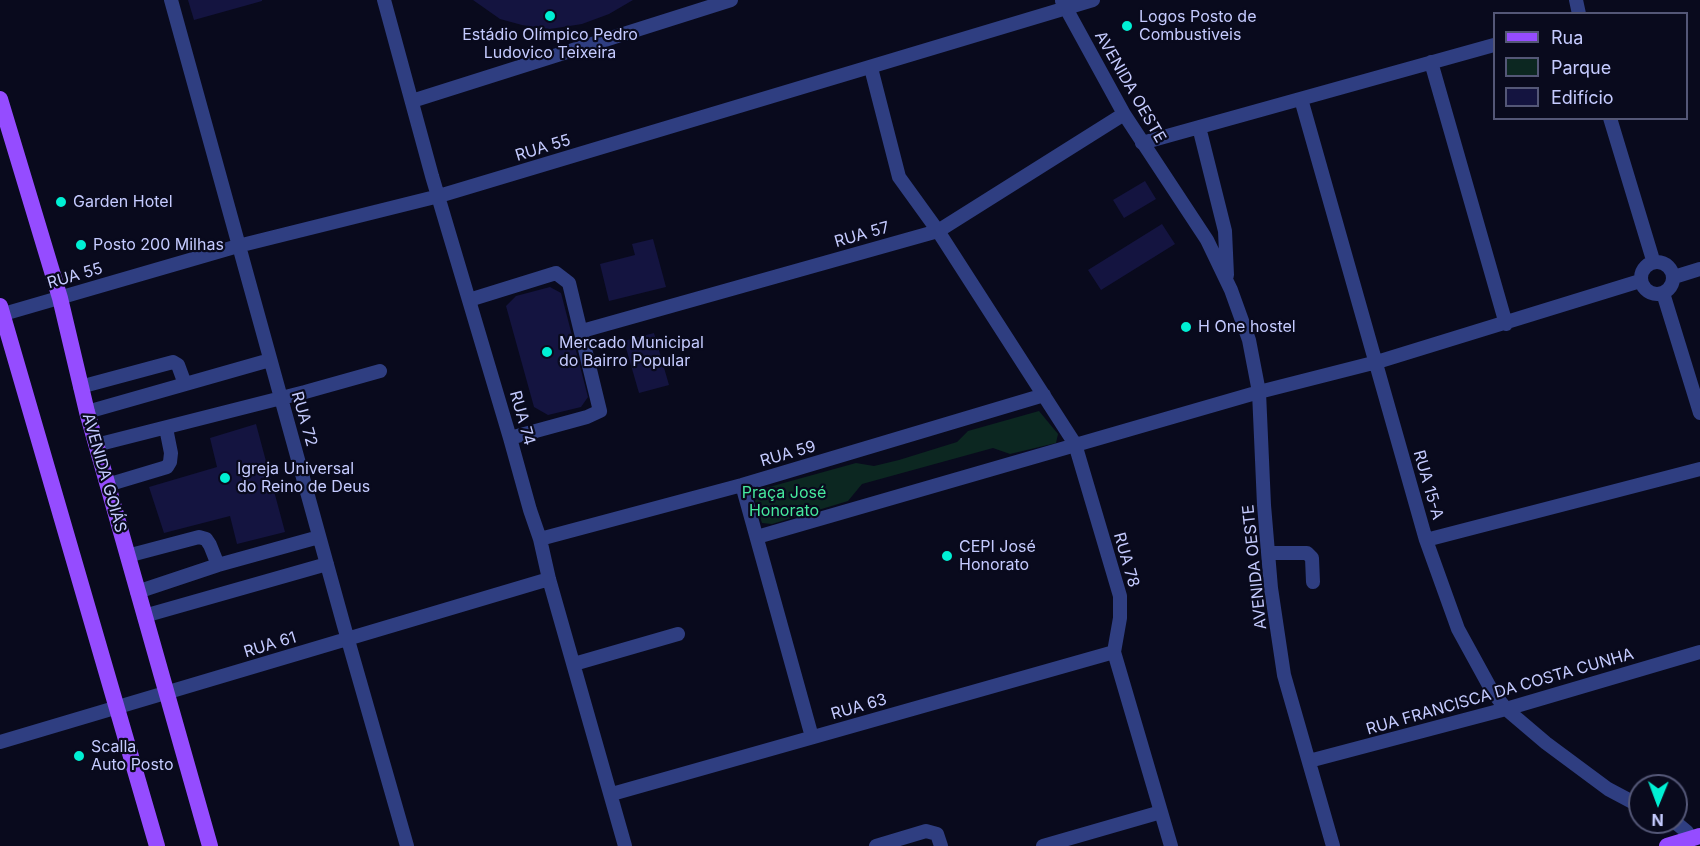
<!DOCTYPE html>
<meta charset="utf-8">
<style>
body{margin:0}
#map{position:relative;width:1700px;height:846px;overflow:hidden;background:#090a1d;font-family:Inter,sans-serif}
canvas{display:block}
.legend{position:absolute;left:1493px;top:12px;width:195px;height:108px;box-sizing:border-box;background:#090a1d;border:2px solid #545777;margin:0;padding:8px 10px;list-style:none;font-size:18px;color:#c5cbff}
.legend li{display:flex;align-items:center;gap:12px;height:30px}
.legend b{width:30px;border:2px solid #545777}
.north{position:absolute;left:1628px;top:774px;width:60px;height:60px;box-sizing:border-box;background:#090a1d;border:2px solid #545777;border-radius:50%;rotate:181deg;font-size:16px;font-weight:700;line-height:24px;text-align:center;color:#c5cbff}
.north::after{content:'';display:block;margin:auto;width:21px;height:27px;background:#00f0d4;clip-path:polygon(50% 0,100% 100%,50% 72%,0 100%)}
</style>
<div id="map">
<canvas width="1700" height="846"></canvas>
<ul class="legend">
<li><b style="height:8px;background:#954cff"></b>Rua</li>
<li><b style="height:16px;background:#0c2721"></b>Parque</li>
<li><b style="height:16px;background:#141440"></b>Edifício</li>
</ul>
<div class="north">N</div>
</div>
<script>
const ctx = document.querySelector('canvas').getContext('2d');
ctx.lineJoin = 'round';
function paint(path, color) { ctx.fillStyle = color; ctx.fill(path, 'evenodd'); }
const toPath = rows => new Path2D(rows.map(r => 'M' + r).join(''));
function stroke(path, color, width, dash) { ctx.strokeStyle = color; ctx.lineWidth = width; ctx.lineCap = dash ? 'butt' : 'round'; ctx.setLineDash(dash || []); ctx.stroke(path); }
function drawText(font, color, halo, rows, align = 'center') {
  ctx.font = font + ' Inter,sans-serif'; ctx.lineWidth = 4.5; ctx.setLineDash([]); ctx.textBaseline = 'middle'; ctx.strokeStyle = halo; ctx.fillStyle = color; for (const [text, x, y, turn = 0] of rows) {
    ctx.save(); ctx.translate(x, y); ctx.rotate((+turn || 0) * Math.PI / 180); ctx.textAlign = isNaN(turn) ? turn : align; if (halo) ctx.strokeText(text, 0, 0); ctx.fillText(text, 0, 0); ctx.restore();
  }
}
paint(toPath([
 [1039,411,1058,434,1056,443,1010,454,993,448,862,484,848,501,772,524,762,523,754,497,762,489,856,463,874,466,899,460,957,442,968,431]
]), '#0c2721');
paint(toPath([
 [188,0,262,0,262,1,194,20],
 [473,0,633,0,609,14,582,24,550,29,522,25,500,19],
 [1145,181,1156,199,1124,218,1113,200],
 [1162,224,1175,244,1101,290,1088,270],
 [653,239,666,287,609,301,600,264,635,255,632,244],
 [550,287,561,293,588,397,581,407,548,415,534,407,506,306,516,296],
 [654,333,669,385,639,393,624,341],
 [256,424,285,532,237,544,230,516,164,533,149,487,217,467,210,438]
]), '#141440');
stroke(toPath([
 [171,0,344,626,407,846],
 [384,0,432,176,510,438,530,510,540,539,549,579,625,846],
 [1576,0,1579,14],
 [1062,1,1124,114,1207,240,1231,290,1249,340,1259,392,1264,505,1271,588,1284,675,1333,846],
 [1431,62,1506,324],
 [871,68,899,177,938,231,1075,444,1120,596,1120,618,1114,652,1171,846],
 [1301,99,1426,540,1458,629,1492,691,1506,709,1546,743,1608,789,1640,806],
 [412,101,731,0],
 [1610,118,1653,260],
 [1199,127,1225,231,1227,275],
 [1142,143,1494,45],
 '1641 278a16 16 0 1 1 32 0a16 16 0 1 1-32 0Z',
 [1674,277,1700,269],
 [1663,293,1700,413],
 [469,300,556,273,569,283,600,411,587,417,510,438],
 [0,315,238,246,439,196,1093,0],
 [582,331,938,231,1124,114],
 [80,387,173,362,178,365,185,384],
 [87,412,270,360],
 [96,445,305,392,380,371],
 [107,485,167,467,170,462,171,453,166,428],
 [742,485,812,737],
 [757,537,1259,392,1377,362,1640,281],
 [540,539,742,485,1044,395],
 [1426,540,1700,469],
 [1268,553,1307,553,1312,558,1313,582],
 [127,556,199,537,206,539,210,545,218,565],
 [137,592,218,565,319,537],
 [144,616,327,564],
 [574,664,678,634],
 [0,742,549,579],
 [1309,761,1506,709,1700,652],
 [612,794,1114,652],
 [1675,822,1687,832,1690,839,1687,846],
 [876,846,926,831,937,834,941,846],
 [1043,846,1161,812]
]), '#2f3e81', 14);
stroke(toPath([
 [0,99,60,298,87,412,210,846],
 [0,306,157,846],
 [1667,846,1700,836]
]), '#954cff', 16);
for (const [x, y, r, color] of [
 [550,16,6,"#00f0d4"],
 [1127,26,6,"#00f0d4"],
 [61,202,6,"#00f0d4"],
 [81,245,6,"#00f0d4"],
 [1186,327,6,"#00f0d4"],
 [547,352,6,"#00f0d4"],
 [225,478,6,"#00f0d4"],
 [947,556,6,"#00f0d4"],
 [79,756,6,"#00f0d4"]
]) { const dot = new Path2D(); dot.arc(x, y, r, 0, 2 * Math.PI); ctx.fillStyle = color; ctx.fill(dot); stroke(dot, '#090a1d', 2); }
drawText('16px', '#c5cbff', '#090a1d', [
 ["Logos Posto de",1139,17],
 ["Combustiveis",1139,35],
 ["Estádio Olímpico Pedro",550,35,"center"],
 ["Ludovico Teixeira",550,53,"center"],
 ["Garden Hotel",73,202],
 ["Posto 200 Milhas",93,245],
 ["H One hostel",1198,327],
 ["Mercado Municipal",559,343],
 ["do Bairro Popular",559,361],
 ["Igreja Universal",237,469],
 ["do Reino de Deus",237,487],
 ["CEPI José",959,547],
 ["Honorato",959,565],
 ["Scalla",91,747],
 ["Auto Posto",91,765]
], 'left');
drawText('16px', '#c5cbff', '#090a1d', [
 ["AVENIDA OESTE",1130,87,60],
 ["RUA 55",543,148,-17],
 ["RUA 57",862,235,-16],
 ["RUA 55",75,276,-16],
 ["RUA 74",522,418,74],
 ["RUA 72",304,419,74],
 ["RUA 59",788,454,-16],
 ["AVENIDA GOIÁS",104,473,74],
 ["RUA 15-A",1428,485,74],
 ["RUA 78",1126,560,74],
 ["AVENIDA OESTE",1255,567,-96],
 ["RUA 61",270,645,-17],
 ["RUA FRANCISCA DA COSTA CUNHA",1500,692,-16],
 ["RUA 63",859,707,-16]
]);
drawText('16px', '#46ea9e', '#090a1d', [
 ["Praça José",784,493],
 ["Honorato",784,511]
]);
</script>
